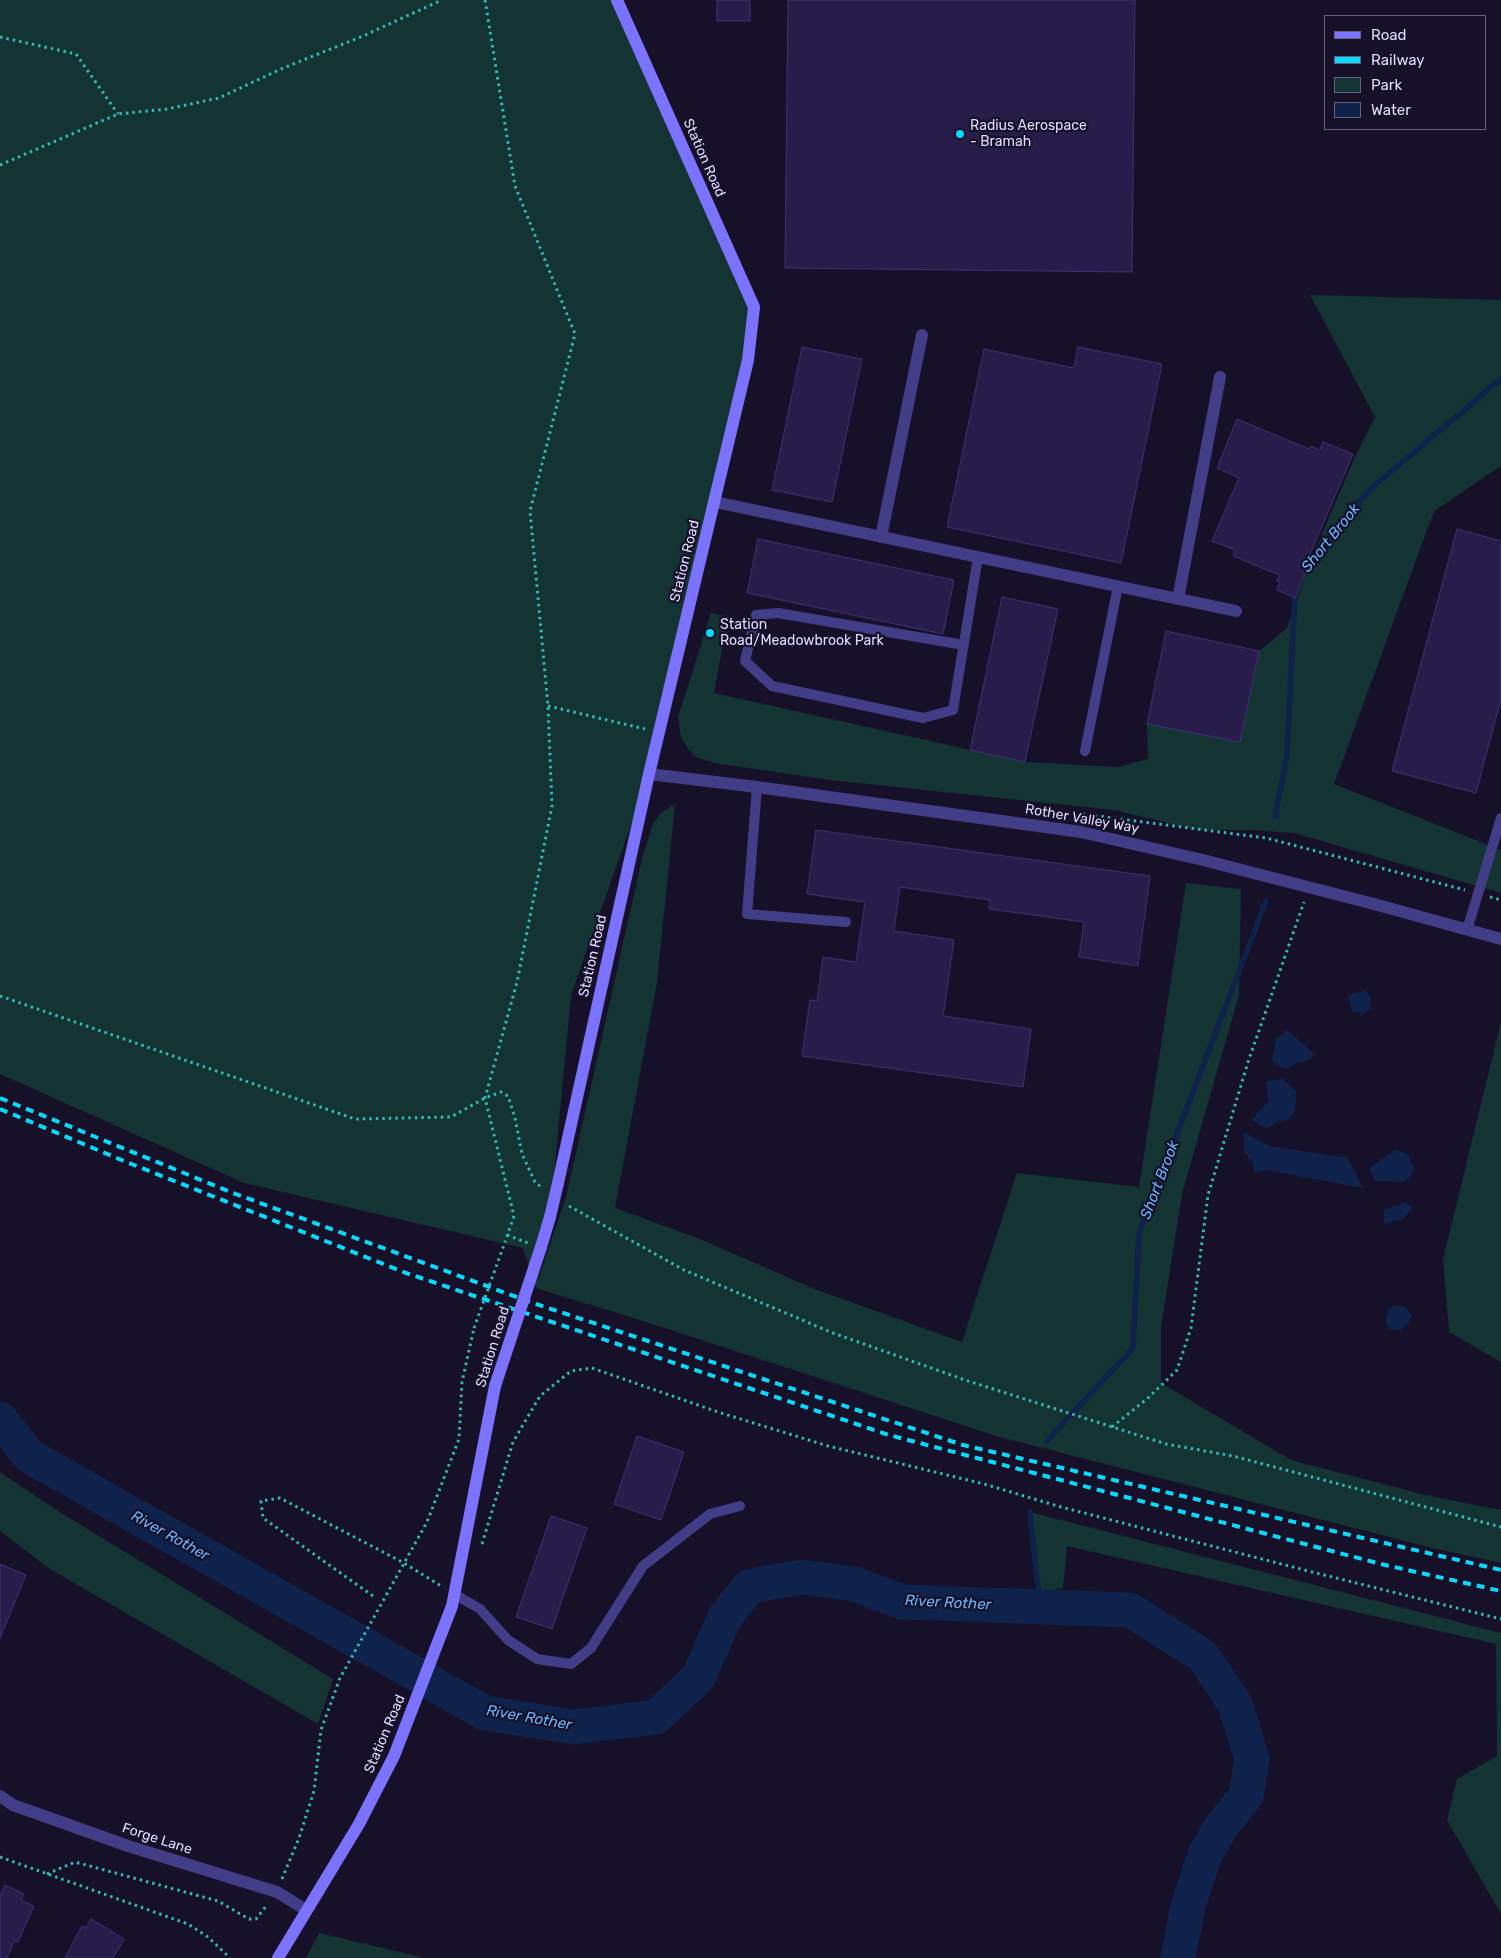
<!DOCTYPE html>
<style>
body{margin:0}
#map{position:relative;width:1501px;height:1958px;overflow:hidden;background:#161129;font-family:Rubik,sans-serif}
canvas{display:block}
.legend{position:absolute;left:1324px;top:15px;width:162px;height:115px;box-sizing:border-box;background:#161129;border:1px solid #66617e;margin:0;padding:6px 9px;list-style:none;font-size:15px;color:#dfdafe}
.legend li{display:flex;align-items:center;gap:10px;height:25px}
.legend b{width:25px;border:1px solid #66617e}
</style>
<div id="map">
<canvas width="1501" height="1958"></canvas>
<ul class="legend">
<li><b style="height:6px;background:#7b72fd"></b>Road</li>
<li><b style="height:6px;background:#09dafb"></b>Railway</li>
<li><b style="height:14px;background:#143333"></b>Park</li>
<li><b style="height:14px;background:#0e224b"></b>Water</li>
</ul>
</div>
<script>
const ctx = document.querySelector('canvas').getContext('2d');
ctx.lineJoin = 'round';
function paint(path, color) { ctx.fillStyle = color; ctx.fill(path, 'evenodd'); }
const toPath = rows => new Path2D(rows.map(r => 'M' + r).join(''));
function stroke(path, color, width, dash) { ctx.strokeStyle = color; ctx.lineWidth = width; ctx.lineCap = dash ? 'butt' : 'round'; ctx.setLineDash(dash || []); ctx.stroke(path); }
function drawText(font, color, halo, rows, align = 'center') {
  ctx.font = font + ' Rubik,sans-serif'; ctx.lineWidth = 4.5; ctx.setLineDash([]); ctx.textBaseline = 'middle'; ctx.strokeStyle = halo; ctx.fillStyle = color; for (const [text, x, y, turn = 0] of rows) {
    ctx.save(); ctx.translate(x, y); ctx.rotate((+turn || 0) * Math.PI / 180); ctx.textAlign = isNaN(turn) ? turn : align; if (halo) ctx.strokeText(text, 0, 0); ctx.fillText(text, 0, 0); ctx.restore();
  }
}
paint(toPath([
 [0,0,617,0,754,307,649,774,571,995,550,1217,537,1282,566,1197,642,859,653,823,662,812,675,804,657,982,615,1208,700,1239,812,1288,962,1342,1017,1173,1139,1187,1186,883,1241,889,1239,995,1182,1194,1161,1328,1161,1383,1291,1460,1425,1495,1501,1510,1501,1563,1432,1548,996,1436,662,1327,536,1288,523,1248,244,1183,0,1074],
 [1310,295,1501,300,1501,466,1434,511,1334,784,1501,850,1501,893,1294,833,1252,830,1198,830,1114,810,830,780,714,763,696,757,688,749,681,737,678,717,711,613,728,617,714,693,1025,762,1118,767,1148,759,1147,723,1240,742,1259,651,1287,628,1308,567,1354,459,1375,417],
 [1501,1022,1501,1362,1449,1332,1443,1259],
 [0,1472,58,1511,333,1679,318,1724,50,1569,0,1531],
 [1030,1512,1501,1633,1501,1914,1447,1820,1457,1779,1497,1756,1496,1644,1067,1546,1063,1588,1040,1593],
 [319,1933,425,1958,306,1958]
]), '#143333');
paint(toPath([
 [1366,990,1371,998,1370,1009,1363,1015,1352,1011,1348,995],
 [1287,1030,1315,1054,1309,1060,1297,1063,1285,1070,1272,1061,1276,1039],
 [1283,1079,1296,1091,1295,1112,1289,1119,1277,1122,1266,1129,1252,1120,1268,1101,1266,1081],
 [1243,1132,1270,1146,1348,1158,1363,1188,1266,1170,1254,1173,1253,1163,1245,1153],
 [1396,1149,1408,1155,1415,1169,1409,1178,1404,1182,1375,1181,1369,1168],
 [1405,1202,1412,1207,1405,1218,1384,1224,1384,1210],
 [1395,1305,1406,1307,1412,1316,1407,1325,1400,1330,1390,1330,1385,1322,1389,1309]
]), '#0e224b');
stroke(toPath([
 [1304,570,1370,489,1501,379],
 [1275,817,1287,755,1295,591],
 [1047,1441,1133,1348,1139,1233,1266,901],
 [1030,1512,1037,1580,1042,1607]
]), '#0e224b', 5.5);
stroke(toPath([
 [0,1419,29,1456,485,1713,574,1727,656,1717,698,1678,725,1617,749,1587,766,1583,803,1577,854,1584,902,1602,1130,1610,1203,1656,1235,1704,1252,1759,1246,1796,1221,1827,1205,1854,1188,1906,1178,1958]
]), '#0e224b', 35);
const building = toPath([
 [717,0,750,0,750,21,717,21,717,0],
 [788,0,1135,0,1132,272,785,268,788,0],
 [802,347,862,359,832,502,772,490,802,347],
 [1078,347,1162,364,1121,563,947,527,984,349,1074,368,1078,347],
 [1237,419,1309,449,1311,446,1320,450,1323,442,1353,454,1307,561,1310,562,1295,598,1277,590,1280,582,1277,581,1279,575,1233,556,1235,550,1212,541,1239,478,1217,468,1237,419],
 [1457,529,1501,541,1501,699,1476,793,1392,771,1457,529],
 [758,539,954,580,943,634,747,593,758,539],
 [1002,597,1058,609,1025,762,970,750,1002,597],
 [1166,631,1259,651,1240,742,1147,724,1166,631],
 [816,830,1150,876,1138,966,1079,957,1084,922,989,909,990,900,900,887,894,931,954,940,943,1016,1031,1029,1023,1087,802,1056,810,1000,817,1001,823,957,856,962,865,902,807,894,816,830],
 [637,1436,684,1452,661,1520,614,1504,637,1436],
 [551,1516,587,1528,552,1629,516,1617,551,1516],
 [0,1564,26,1575,0,1638,0,1564],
 [5,1885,24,1894,21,1900,34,1906,18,1942,14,1941,7,1958,0,1958,0,1896,5,1885],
 [91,1919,124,1939,113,1958,65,1958,82,1926,86,1928,91,1919]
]);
paint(building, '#281d4a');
stroke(building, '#403075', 1);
stroke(toPath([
 [485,0,515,186,575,334,530,511,548,706,552,806,517,982,485,1098,514,1216,505,1242],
 [0,37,76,54,118,114],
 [0,165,118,114,167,109,219,98,281,69,363,36,442,0],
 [548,706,645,729],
 [1082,814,1266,838,1465,890],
 [1490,897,1501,900],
 [0,996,355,1119,451,1117,485,1098,501,1092,508,1096,515,1118,522,1154,535,1182,541,1187],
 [569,1206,684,1270,833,1333,965,1380,1166,1444,1233,1456,1501,1527],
 [507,1235,528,1243],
 [1112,1427,1148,1398,1177,1370,1191,1328,1208,1195,1248,1062,1304,902],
 [482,1544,513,1442,540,1396,571,1371,592,1368,718,1412,828,1446,984,1484,1061,1507,1312,1572,1501,1619],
 [373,1596,263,1518,261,1501,280,1498,404,1563,441,1586],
 [0,1857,188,1924,208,1937,230,1958],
 [47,1874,75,1862,218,1901,249,1919,256,1919,267,1905],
 [282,1879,299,1838,314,1791,321,1730,340,1678,427,1522,459,1439,462,1382,474,1328]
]), '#32bab6', 3, [2.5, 4]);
stroke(toPath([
 [964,645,778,613,756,615,745,661,772,686,923,718,953,710,978,557],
 [1085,751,1118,586],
 [757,787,747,914,846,922],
 [1467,930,1501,818],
 [454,1594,480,1609,508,1640,537,1659,571,1664,591,1648,643,1566,710,1514,740,1506]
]), '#423d87', 10);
stroke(toPath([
 [715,502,1236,611],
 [881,537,922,335],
 [1178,599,1220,377],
 [0,1796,13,1805,128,1846,277,1892,306,1910]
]), '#423d87', 12);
stroke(toPath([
 [649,774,757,787,1081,832,1203,860,1374,904,1501,939]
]), '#423d87', 12);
stroke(toPath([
 [558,1183,649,774,748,360,754,307,617,0],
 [541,1247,550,1217],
 [278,1958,359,1824,394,1756,452,1606,495,1386]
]), '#7b72fd', 12);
stroke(toPath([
 [0,1098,233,1193,533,1303,963,1445,1501,1570],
 [0,1109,124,1161,406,1273,889,1435,1385,1565,1501,1591]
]), '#09dafb', 4, [8, 6]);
stroke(toPath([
 [474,1328,505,1242]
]), '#32bab6', 3, [2.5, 4]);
stroke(toPath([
 [550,1217,558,1183],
 [495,1386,541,1247]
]), '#7b72fd', 12);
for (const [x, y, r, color] of [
 [960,134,5,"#09dafb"],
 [710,633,5,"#09dafb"]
]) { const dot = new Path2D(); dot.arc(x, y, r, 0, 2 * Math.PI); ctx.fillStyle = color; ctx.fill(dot); stroke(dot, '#161129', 2); }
drawText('14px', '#dfdafe', '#161129', [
 ["Radius Aerospace",970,126],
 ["- Bramah",970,142],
 ["Station",720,625],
 ["Road/Meadowbrook Park",720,641]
], 'left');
drawText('14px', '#dfdafe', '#161129', [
 ["Station Road",704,158,66],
 ["Station Road",685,561,-76],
 ["Rother Valley Way",1082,819,10],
 ["Station Road",593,956,-77],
 ["Station Road",493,1347,-73],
 ["Station Road",385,1734,-67],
 ["Forge Lane",157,1839,18]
]);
drawText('italic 15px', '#69b3fc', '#161129', [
 ["Short Brook",1331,538,-51],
 ["Short Brook",1160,1180,-69],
 ["River Rother",170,1536,29],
 ["River Rother",948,1603,3],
 ["River Rother",529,1718,10]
]);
</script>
